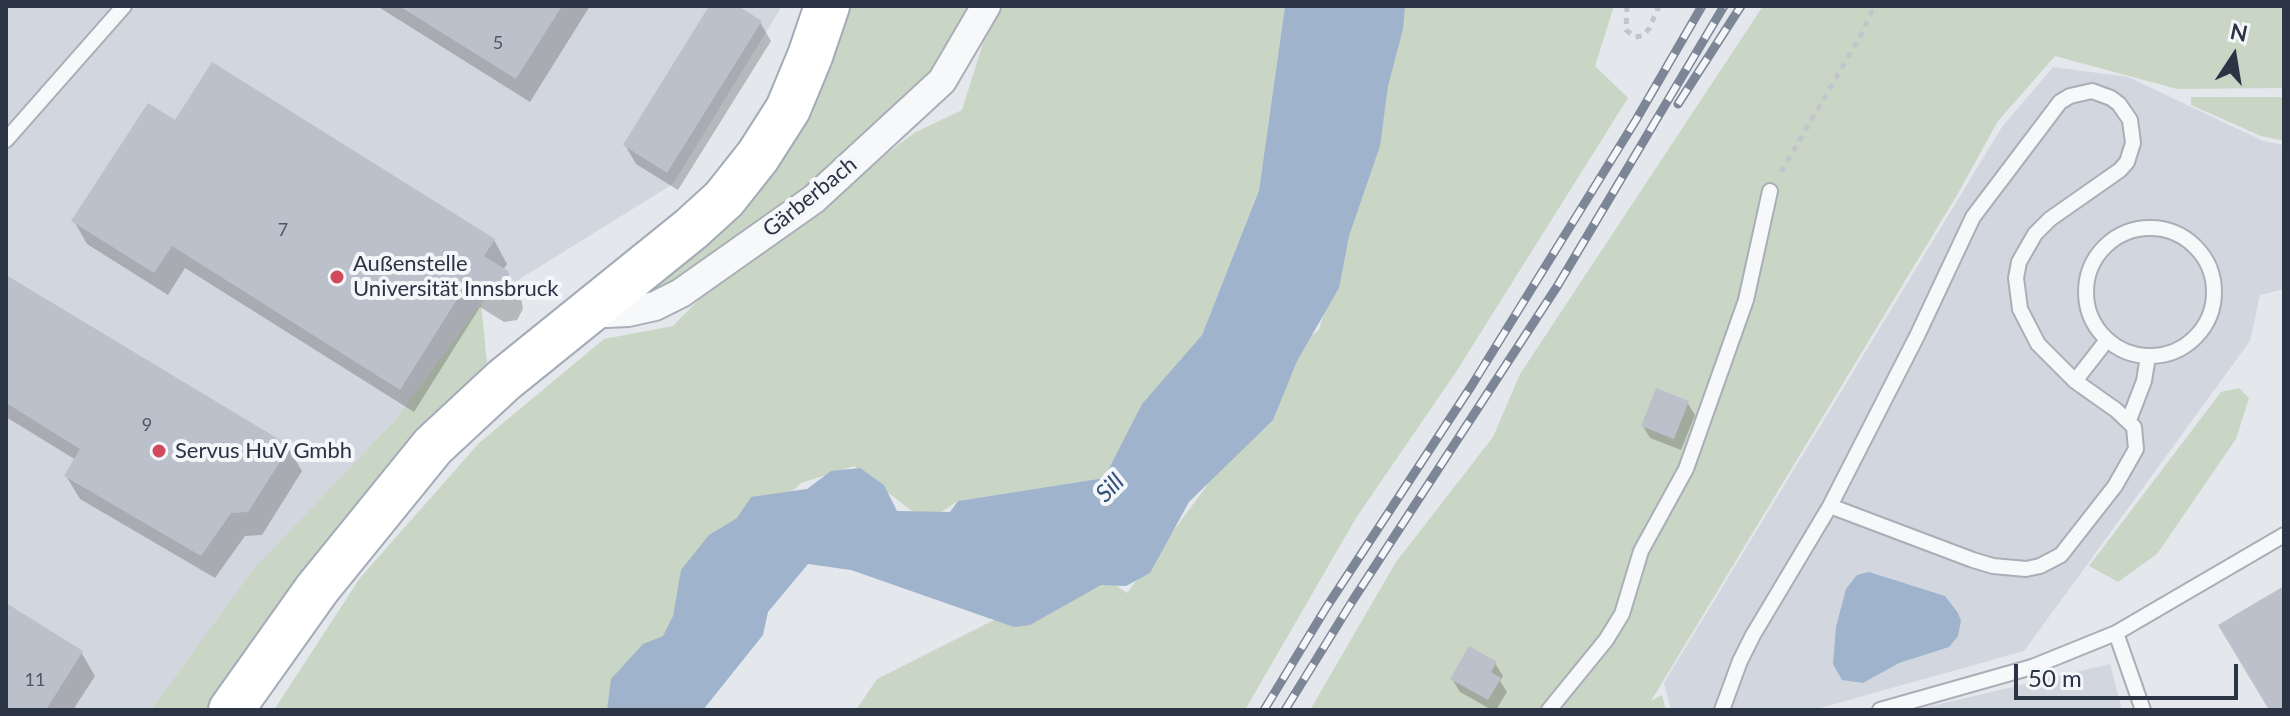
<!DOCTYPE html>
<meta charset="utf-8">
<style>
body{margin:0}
#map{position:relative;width:2290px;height:716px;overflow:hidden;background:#e4e7ec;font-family:Lato,sans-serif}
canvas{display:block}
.frame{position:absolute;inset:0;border:8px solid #2b3445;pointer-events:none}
.north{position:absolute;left:2194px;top:16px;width:80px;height:80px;-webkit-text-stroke:6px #f4f6f9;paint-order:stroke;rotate:12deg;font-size:22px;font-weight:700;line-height:32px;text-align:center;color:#2b3445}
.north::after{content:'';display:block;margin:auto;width:28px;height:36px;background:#2b3445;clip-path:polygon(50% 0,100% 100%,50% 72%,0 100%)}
.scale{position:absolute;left:2014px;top:664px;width:224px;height:36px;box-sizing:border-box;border:4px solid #2b3445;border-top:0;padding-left:10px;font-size:24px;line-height:28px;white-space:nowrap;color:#2b3445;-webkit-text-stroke:6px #f4f6f9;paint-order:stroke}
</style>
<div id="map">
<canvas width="2290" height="716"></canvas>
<div class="frame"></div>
<div class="north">N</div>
<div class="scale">50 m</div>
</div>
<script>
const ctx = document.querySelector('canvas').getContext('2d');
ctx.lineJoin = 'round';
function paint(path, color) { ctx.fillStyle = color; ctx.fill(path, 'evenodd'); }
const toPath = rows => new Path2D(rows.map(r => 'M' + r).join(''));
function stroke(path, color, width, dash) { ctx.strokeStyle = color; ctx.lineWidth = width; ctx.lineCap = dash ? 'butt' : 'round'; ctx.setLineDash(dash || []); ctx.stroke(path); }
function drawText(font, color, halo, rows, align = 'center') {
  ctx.font = font + ' Lato,sans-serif'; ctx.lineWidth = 8; ctx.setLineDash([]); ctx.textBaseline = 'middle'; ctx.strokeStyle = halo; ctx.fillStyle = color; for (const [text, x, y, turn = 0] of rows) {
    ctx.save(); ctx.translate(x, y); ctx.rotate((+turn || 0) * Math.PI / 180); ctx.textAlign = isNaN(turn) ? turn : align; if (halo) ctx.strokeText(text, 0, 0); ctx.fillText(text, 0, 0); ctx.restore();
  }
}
paint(toPath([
 [6,6,782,6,673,184,481,303,395,420,252,572,151,710,6,710],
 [2053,67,2128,77,2263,141,2284,145,2284,289,2260,295,2250,341,2024,651,1813,710,1671,710,1664,683,2002,127],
 [2110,664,2122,710,1915,710]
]), '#d2d6de');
paint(toPath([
 [845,6,977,6,952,53,847,160,657,293,644,287],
 [998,6,1285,6,1259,189,1202,335,1142,405,1104,478,958,501,926,522,854,466,801,483,702,576,627,710,274,710,360,578,479,443,604,339,673,326,707,291,914,133,962,110,983,43],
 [1400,6,1614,6,1595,66,1628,98,1456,372,1356,518,1245,710,856,710,877,679,998,618,1105,578,1127,593,1206,487,1266,369,1319,330,1374,143],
 [1763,6,2284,6,2284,88,2177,89,2055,56,1998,121,1957,195,1651,701,1662,695,1666,710,1310,710,1396,562,1493,437,1520,374],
 [2191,97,2284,97,2284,141,2261,136,2191,105],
 [481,303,487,363,395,470,212,710,151,710,252,571,395,420],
 [2239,388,2249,398,2236,439,2157,554,2118,582,2089,566,2221,392]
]), '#c9d6c5');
paint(toPath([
 [1285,6,1405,6,1403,29,1388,86,1380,146,1349,236,1339,288,1297,361,1273,420,1189,502,1150,573,1126,586,1101,585,1030,625,1014,627,851,570,808,564,768,612,763,635,703,710,607,710,611,679,643,644,663,636,673,616,681,570,709,535,737,518,751,497,807,489,831,471,860,468,884,485,897,511,950,512,958,501,1104,478,1142,404,1202,335,1259,190],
 [1869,572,1945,596,1958,613,1961,621,1958,636,1949,647,1899,663,1863,683,1842,680,1833,664,1836,627,1846,589,1857,575]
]), '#9fb4cc');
paint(toPath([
 [377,6,590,6,530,102],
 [712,6,734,6,760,22,771,41,678,190,636,164,625,145],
 [176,123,494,240,507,264,503,270,521,297,523,309,517,320,504,322,480,307,414,412,185,268,168,295,87,244,74,221],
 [6,277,288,448,302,471,262,535,245,536,215,578,80,499,66,476,76,460,6,417],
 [1687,402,1695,415,1681,450,1650,438,1643,426],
 [6,605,81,652,95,676,73,710,6,710],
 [1495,663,1503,676,1500,681,1507,692,1496,710,1492,710,1460,692,1452,679]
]), '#0003');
paint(toPath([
 [399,6,562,6,516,79],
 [709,6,738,6,762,21,667,173,623,145],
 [212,62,495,239,484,256,508,271,511,285,504,297,490,300,466,285,400,390,172,246,154,273,71,221,148,103,175,120],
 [6,275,290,446,248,512,231,513,201,556,64,476,80,449,6,403],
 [1656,388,1689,401,1674,439,1641,426],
 [2284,586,2284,710,2269,710,2218,625],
 [6,603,83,651,46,710,6,710],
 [1469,646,1497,662,1491,672,1501,678,1488,700,1450,679]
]), '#bbc0ca');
const lane = toPath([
 [6,140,124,6],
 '2086 292a64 64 0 1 1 128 0a64 64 0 1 1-128 0Z',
 [2075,381,2107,340],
 [2129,420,2144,381,2148,356],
 [2116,633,2143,710],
 [1549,710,1606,640,1622,614,1641,551,1686,469,1746,300,1770,191],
 [1722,710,1740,661,1753,635,1830,506,1917,336,1973,217,2060,102,2070,96,2092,91,2111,98,2119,104,2130,120,2133,143,2127,162,2120,170,2050,219,2035,234,2019,262,2016,278,2020,309,2038,344,2075,381,2116,410,2134,427,2136,449,2115,486,2061,555,2040,566,2026,569,1993,566,1973,560,1830,506],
 [1880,710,2032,667,2116,633,2284,535]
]);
const street = toPath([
 [585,314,628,312,655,306,681,293,814,199,942,81,986,6]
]);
const primary = toPath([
 [231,710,317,589,433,446,504,380,691,229,724,199,758,156,788,109,810,56,827,6]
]);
stroke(lane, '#a9aeb7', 18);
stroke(street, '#a9aeb7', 32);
stroke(primary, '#a3abb8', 48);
stroke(toPath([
 [1627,6,1626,30,1635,37,1642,36,1649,29,1659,6],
 [1781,172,1861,35,1874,6]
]), '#c2c5cb', 5, [6, 6]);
stroke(lane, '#f7f8fa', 14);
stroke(street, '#f7f8fa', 28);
stroke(primary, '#fff', 44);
const rail = toPath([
 [1678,104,1741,6],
 [1264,710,1326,608,1472,385,1636,120,1702,6],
 [1285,710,1353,600,1558,285,1724,6]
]);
stroke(rail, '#7d8696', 9);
stroke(rail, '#f4f6f9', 6, [18]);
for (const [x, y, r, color] of [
 [337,277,8,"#d1495b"],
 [159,451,8,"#d1495b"]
]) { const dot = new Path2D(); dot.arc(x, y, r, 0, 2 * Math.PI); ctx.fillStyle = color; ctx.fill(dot); stroke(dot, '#f4f6f9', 3); }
drawText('18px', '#4f5766', null, [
 ["5",498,43],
 ["7",283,230],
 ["9",147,425],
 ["11",35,680]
]);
drawText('22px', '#2b3445', '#f4f6f9', [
 ["Gärberbach",810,197,-39]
]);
drawText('22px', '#2b3445', '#f4f6f9', [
 ["Außenstelle",353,264],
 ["Universität Innsbruck",353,289],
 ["Servus HuV Gmbh",175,451]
], 'left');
drawText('italic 24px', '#34527a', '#f4f6f9', [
 ["Sill",1110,488,-45]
]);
</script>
